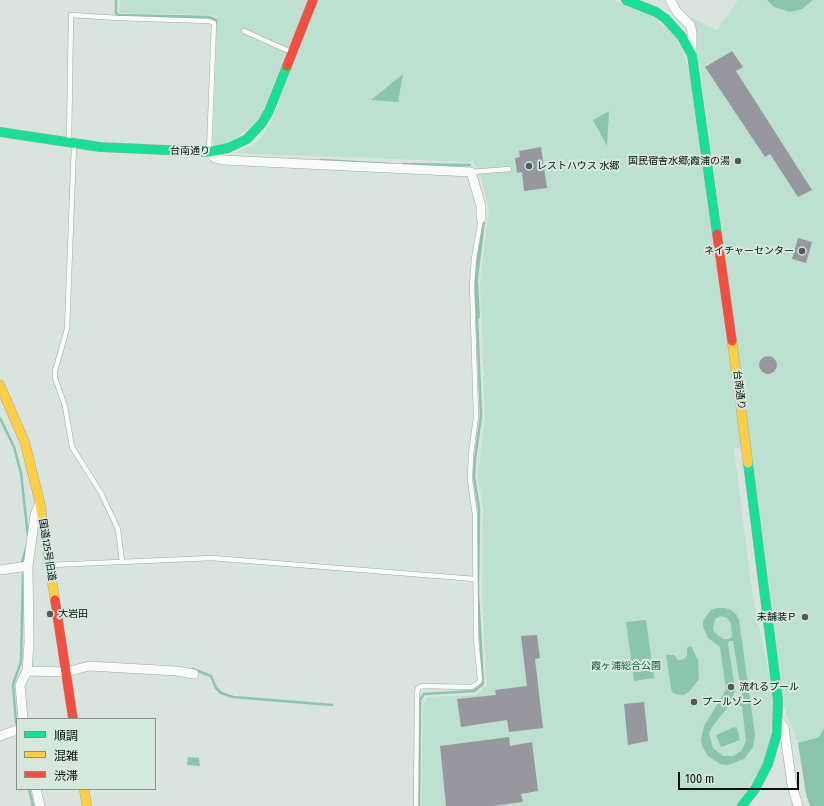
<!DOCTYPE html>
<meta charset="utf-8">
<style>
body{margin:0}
#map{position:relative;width:824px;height:806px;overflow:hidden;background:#d9e4de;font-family:"Fira Sans Condensed","Noto Sans JP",sans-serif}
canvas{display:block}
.legend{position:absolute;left:16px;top:718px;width:140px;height:72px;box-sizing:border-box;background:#d4e8de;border:1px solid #83928b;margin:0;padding:5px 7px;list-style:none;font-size:12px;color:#0a110e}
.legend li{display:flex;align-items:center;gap:8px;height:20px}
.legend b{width:20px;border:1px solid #83928b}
.scale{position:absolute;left:678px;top:772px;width:121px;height:18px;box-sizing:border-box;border:2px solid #0a110e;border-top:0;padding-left:5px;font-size:12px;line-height:14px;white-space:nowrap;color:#0a110e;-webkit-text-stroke:3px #d4e8de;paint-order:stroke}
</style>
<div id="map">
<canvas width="824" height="806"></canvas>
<ul class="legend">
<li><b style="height:5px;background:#16e098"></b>順調</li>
<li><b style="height:5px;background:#ffcf43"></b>混雑</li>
<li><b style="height:5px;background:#f24e42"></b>渋滞</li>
</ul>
<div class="scale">100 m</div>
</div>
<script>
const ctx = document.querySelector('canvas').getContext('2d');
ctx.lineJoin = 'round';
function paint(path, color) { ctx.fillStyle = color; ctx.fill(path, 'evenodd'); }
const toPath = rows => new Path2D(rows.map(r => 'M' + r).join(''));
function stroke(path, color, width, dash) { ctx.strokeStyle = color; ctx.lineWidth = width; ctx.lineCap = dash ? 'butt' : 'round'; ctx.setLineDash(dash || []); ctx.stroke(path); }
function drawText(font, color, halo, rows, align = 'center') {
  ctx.font = font + ' "Fira Sans Condensed","Noto Sans JP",sans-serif'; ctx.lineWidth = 4; ctx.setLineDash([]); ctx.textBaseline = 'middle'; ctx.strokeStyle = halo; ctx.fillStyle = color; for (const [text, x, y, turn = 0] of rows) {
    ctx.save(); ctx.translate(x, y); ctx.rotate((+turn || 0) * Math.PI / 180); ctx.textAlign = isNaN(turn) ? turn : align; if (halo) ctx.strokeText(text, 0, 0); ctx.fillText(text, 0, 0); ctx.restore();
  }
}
paint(toPath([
 [120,0,308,0,261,115,249,128,235,138,226,143,213,145,217,15,119,13],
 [318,0,613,0,650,15,671,32,681,47,690,73,741,448,734,449,746,544,753,597,774,698,774,718,766,758,737,806,422,806,423,704,428,697,476,695,487,685,482,593,483,509,478,477,485,415,480,280,489,209,481,178,473,162,235,153,251,146,259,140,270,125],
 [738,0,824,0,824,728,819,737,798,743,783,705,713,163,692,18,717,30]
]), '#bce1d1');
paint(toPath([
 [767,0,813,0,802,9,790,12,774,7],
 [403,74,398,102,371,100],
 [609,111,607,146,593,120],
 [481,222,485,222,478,280,480,318,476,320,474,281],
 [717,608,725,608,731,610,736,614,739,620,755,735,753,747,744,759,728,765,720,764,708,756,702,746,701,739,704,726,726,690,720,647,708,638,703,627,703,621,707,615,711,610],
 [721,616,727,618,731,623,732,637,729,639,723,639,715,633,713,629,715,619],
 [733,641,742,697,741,700,738,701,733,698,735,688,728,644,729,641],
 [731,703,742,706,746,741,741,751,733,756,723,756,713,748,709,734,712,727],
 [646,620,654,678,634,681,626,622],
 [691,646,698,660,699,679,689,692,683,695,676,694,672,692,671,688,666,655,674,655,678,660,682,660,687,656,687,648],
 [734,727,737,728,740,740,721,747,716,735],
 [824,728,824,806,810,806,806,794,798,743,819,737],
 [188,757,199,758,200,766,187,765]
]), '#8cc5ae');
stroke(toPath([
 [116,0,116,13,118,15,209,17,216,20,216,23],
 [321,160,390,164],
 [403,164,470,165],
 [0,418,14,447,21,473,28,537],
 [22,562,27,545],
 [193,669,211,676,216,688,221,693,233,697,332,705],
 [16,723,13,684,21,662,23,574],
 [29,789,33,806],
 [419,806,420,700,424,694,474,691,483,684,478,594,479,509,474,477,475,459,481,416,477,317]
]), '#8cc5ae', 2.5);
paint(toPath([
 [732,51,743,67,736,71,812,190,798,197,770,154,765,157,705,67],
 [541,147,547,188,524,191,522,172,517,173,515,158,520,157,519,151],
 [798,238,812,242,806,263,792,259],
 '759 365a9 9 0 1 1 18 0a9 9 0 1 1-18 0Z',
 [537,635,540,658,535,659,543,728,509,732,507,720,461,727,457,699,496,695,495,690,527,686,521,636],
 [644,702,648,741,628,745,624,704],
 [509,737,510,746,532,742,538,791,521,794,523,802,493,806,446,806,440,746]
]), '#97989f');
const lane = toPath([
 [244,31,291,52],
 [69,142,71,15,118,18,209,21,214,23,209,151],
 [74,145,67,329,55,371,55,378,65,406,72,447,101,493,118,529,122,562],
 [471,172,509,169],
 [51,565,212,558,475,579],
 [416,806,417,693,418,688,422,686,471,687,477,684,480,680,476,638,475,515,470,480,471,454,476,417,472,285,474,259,481,218]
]);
const street = toPath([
 [670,0,677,12,690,25,692,32,692,53],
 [209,152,215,158,223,160,471,172,481,206,481,218],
 [0,570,28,566],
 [27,671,66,672,89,666,176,671,194,674],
 [23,719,20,685,27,671,29,643,28,566,35,515,39,505],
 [778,720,784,727,792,785,798,806],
 [0,736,17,730],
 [36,789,40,806]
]);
const fast = toPath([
 [626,0,656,12,666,19,682,37,692,55,717,234],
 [0,132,100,147,209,152,228,148,247,139,262,123,269,111,287,66],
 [742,806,755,789,768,764,777,733,778,700,748,463]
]);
const slow = toPath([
 [732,341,748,463],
 [0,385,25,443,40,503,55,600],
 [84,789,87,806]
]);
const jam = toPath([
 [287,66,313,0],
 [717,234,732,341],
 [55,600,73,719]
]);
stroke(lane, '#a0a8a4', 5.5);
stroke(street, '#a0a8a4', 10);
stroke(fast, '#a0a8a4', 10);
stroke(slow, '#a0a8a4', 10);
stroke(jam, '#a0a8a4', 10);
stroke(lane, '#f9fbfa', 4.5);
stroke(street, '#f9fbfa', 9);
stroke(fast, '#16e098', 9);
stroke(slow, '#ffcf43', 9);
stroke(jam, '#f24e42', 9);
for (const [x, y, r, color] of [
 [738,161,4,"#525b57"],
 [529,166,4,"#525b57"],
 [802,251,4,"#525b57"],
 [50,614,4,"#525b57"],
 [805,617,4,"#525b57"],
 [731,687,4,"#525b57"],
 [694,702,4,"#525b57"]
]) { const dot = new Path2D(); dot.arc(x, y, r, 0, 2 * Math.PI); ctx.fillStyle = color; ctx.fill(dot); stroke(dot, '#d4e8de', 1.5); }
drawText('10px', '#0a110e', '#d4e8de', [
 ["台南通り",190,151],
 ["台南通り",739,390,83],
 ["国道125号旧道",47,550,81]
]);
drawText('10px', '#0a110e', '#d4e8de', [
 ["国民宿舎水郷;霞浦の湯",730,161,"right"],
 ["レストハウス 水郷",537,166],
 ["ネイチャーセンター",794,251,"right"],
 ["大岩田",58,614],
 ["未舗装Ｐ",797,617,"right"],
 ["流れるプール",739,687],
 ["プールゾーン",702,702]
], 'left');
drawText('10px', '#1a5742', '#d4e8de', [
 ["霞ヶ浦総合公園",626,666]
]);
</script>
